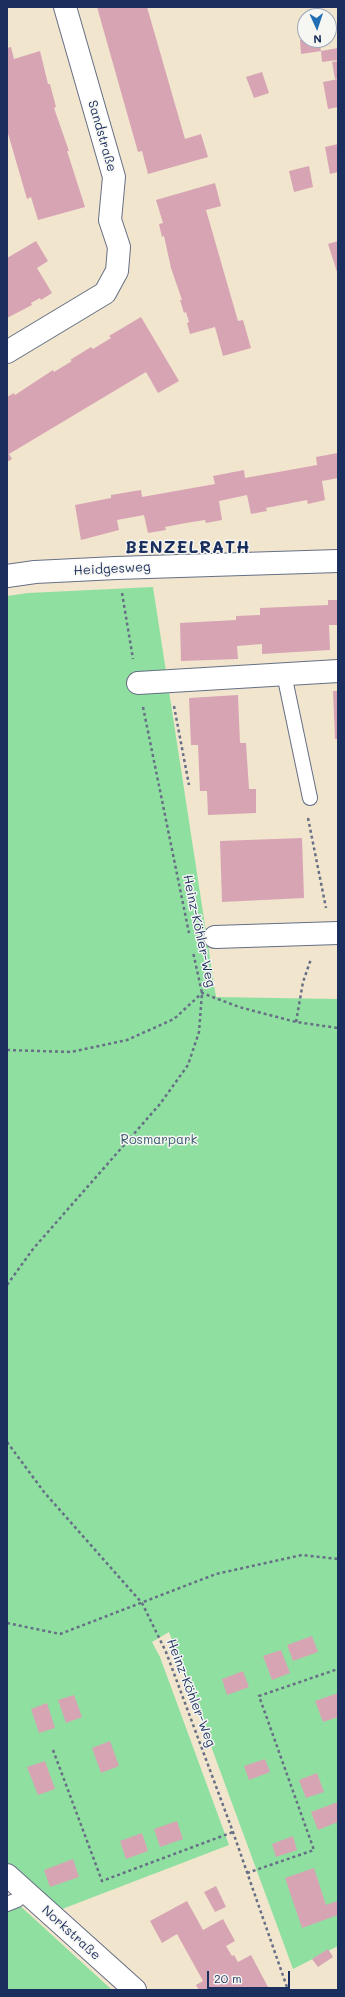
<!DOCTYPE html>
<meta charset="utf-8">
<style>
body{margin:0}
#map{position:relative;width:345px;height:1997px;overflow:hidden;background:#f1e5cd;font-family:Mali,sans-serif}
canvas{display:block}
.frame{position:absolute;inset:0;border:8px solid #1b2f5e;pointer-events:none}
.north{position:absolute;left:297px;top:8px;width:40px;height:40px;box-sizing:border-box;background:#f6f6f2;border:1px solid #9ea6b7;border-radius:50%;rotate:177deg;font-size:11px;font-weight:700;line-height:16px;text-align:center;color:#1b2f5e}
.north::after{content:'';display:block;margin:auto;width:14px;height:18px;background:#1f6fb2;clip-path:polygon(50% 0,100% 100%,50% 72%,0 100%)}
.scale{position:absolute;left:207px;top:1971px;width:83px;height:18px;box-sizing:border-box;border:2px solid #1b2f5e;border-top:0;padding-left:5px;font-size:12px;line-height:14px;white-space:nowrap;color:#1b2f5e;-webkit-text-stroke:3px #f6f6f2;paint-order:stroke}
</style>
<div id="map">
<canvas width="345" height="1997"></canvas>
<div class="frame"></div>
<div class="north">N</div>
<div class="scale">20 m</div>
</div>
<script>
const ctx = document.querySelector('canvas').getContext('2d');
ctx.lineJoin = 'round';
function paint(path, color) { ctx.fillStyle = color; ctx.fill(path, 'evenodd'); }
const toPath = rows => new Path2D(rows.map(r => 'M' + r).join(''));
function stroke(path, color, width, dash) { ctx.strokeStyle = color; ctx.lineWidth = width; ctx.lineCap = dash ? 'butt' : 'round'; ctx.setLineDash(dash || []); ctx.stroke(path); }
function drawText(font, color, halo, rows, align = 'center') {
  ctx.font = font + ' Mali,sans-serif'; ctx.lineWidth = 3; ctx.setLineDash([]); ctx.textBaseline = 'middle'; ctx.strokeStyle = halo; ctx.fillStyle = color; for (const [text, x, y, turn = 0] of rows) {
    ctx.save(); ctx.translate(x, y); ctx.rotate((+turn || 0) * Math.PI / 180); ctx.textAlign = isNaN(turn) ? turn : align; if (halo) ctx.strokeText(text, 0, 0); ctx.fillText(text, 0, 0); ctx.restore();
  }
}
paint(toPath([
 [153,587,216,997,338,999,338,1946,293,1969,169,1632,152,1642,160,1657,229,1845,57,1911,7,1865,7,596,28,593],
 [7,1894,40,1924,112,1990,7,1990]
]), '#8fe0a0');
paint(toPath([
 [97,7,147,7,185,139,201,134,208,157,148,174,142,151,138,152],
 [305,39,319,40,321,51,338,48,338,60,322,62,321,51,301,54,300,40],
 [11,47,14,59,40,51,48,84,50,84,56,107,54,108,69,151,67,151,85,207,38,220,31,197,27,199,7,130,7,48],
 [338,61,338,78,335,79,332,62],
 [262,72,269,93,254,98,246,77],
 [338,79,338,107,328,109,323,82],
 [338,144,338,172,330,174,325,147],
 [309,166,313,187,294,192,289,171],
 [215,183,221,206,206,210,238,321,243,320,251,348,223,356,215,327,190,334,187,323,189,322,186,312,184,313,180,300,182,300,171,268,164,236,162,237,159,224,163,223,156,200],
 [36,241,48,261,37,268,52,293,41,300,40,298,31,303,32,305,7,318,7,258],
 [338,241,338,275,328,244],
 [141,317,179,381,158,393,146,372,9,454,12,459,7,462,7,397,14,393,15,395,53,370,54,372,72,361,70,360,91,347,93,349,111,338,109,336],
 [338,453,338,478,322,481,325,500,308,504,307,500,266,508,267,511,251,514,247,495,219,501,222,520,206,523,205,520,186,523,165,527,166,530,148,533,144,515,117,520,119,530,81,540,75,505,111,498,111,495,141,490,142,497,215,484,213,476,244,470,245,478,317,465,316,457],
 [328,600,338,600,338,625,329,625,330,650,262,654,262,644,237,646,238,659,181,661,180,623,236,620,236,616,260,615,260,608,328,605],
 [333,691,338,691,338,739,335,739],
 [238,695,240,743,246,743,249,789,256,789,256,813,208,815,207,791,200,791,198,745,191,745,189,698],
 [302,838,304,898,222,902,220,841],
 [312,1636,318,1652,293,1661,287,1645],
 [281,1650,290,1673,272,1680,263,1656],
 [243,1671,249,1687,227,1695,222,1679],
 [338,1693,338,1717,323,1722,315,1701],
 [74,1695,82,1717,66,1723,58,1700],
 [47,1703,55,1728,39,1733,31,1709],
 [110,1741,119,1766,101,1773,92,1748],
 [265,1759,270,1772,249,1780,244,1766],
 [45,1761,55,1789,38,1795,27,1767],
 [317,1773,324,1792,306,1798,299,1780],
 [338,1802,338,1822,318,1830,311,1812],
 [177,1821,183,1839,160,1847,154,1829],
 [142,1833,148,1851,126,1859,120,1841],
 [293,1836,297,1850,276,1857,272,1844],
 [73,1859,79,1877,50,1887,44,1870],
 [314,1868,326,1905,337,1901,338,1915,302,1928,285,1878],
 [216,1886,226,1907,215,1912,204,1892],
 [187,1901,203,1930,223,1919,235,1941,226,1946,232,1956,234,1955,238,1962,251,1955,268,1987,262,1990,199,1990,196,1985,203,1981,177,1934,162,1943,150,1921],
 [328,1949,333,1957,318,1967,312,1959]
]), '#d7a4b4');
const lane = toPath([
 [284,674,310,798],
 [7,1904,17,1900,26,1892]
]);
const street = toPath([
 [7,352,105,293,117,271,119,247,110,220,114,177,65,7],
 [7,576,35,572,116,568,338,561],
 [138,683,338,671],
 [215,937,338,933],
 [7,1875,135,1990]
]);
stroke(lane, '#666f85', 16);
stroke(street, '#666f85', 24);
stroke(toPath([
 [122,593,133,659],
 [174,706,189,785],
 [143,707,189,933],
 [308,818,326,908],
 [296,1022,303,982,311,959],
 [7,1050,71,1052,127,1040,174,1019,202,993,239,1007,296,1022,338,1028],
 [7,1285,33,1249,160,1104,188,1065,199,1032,202,993,193,952],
 [7,1442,44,1492,142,1603,166,1652,233,1832,288,1990],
 [7,1623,60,1634,216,1574,302,1555,338,1559],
 [53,1750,102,1881,233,1832],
 [247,1873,314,1850,259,1696,338,1669]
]), '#666f85', 2.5, [3, 3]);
stroke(lane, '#fff', 14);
stroke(street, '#fff', 22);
drawText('13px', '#1b2f5e', '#f6f6f2', [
 ["Sandstraße",102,136,74],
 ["Heidgesweg",112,569,-3],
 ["Heinz-Köhler-Weg",199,931,78],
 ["Heinz-Köhler-Weg",191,1693,69],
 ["Norkstraße",71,1933,42]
]);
drawText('13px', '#385b6e', '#f6f6f2', [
 ["Rosmarpark",159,1140]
]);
ctx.letterSpacing = '1px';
drawText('bold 17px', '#1b2f5e', '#f6f6f2', [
 ["BENZELRATH",188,548]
]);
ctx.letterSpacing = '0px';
</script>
